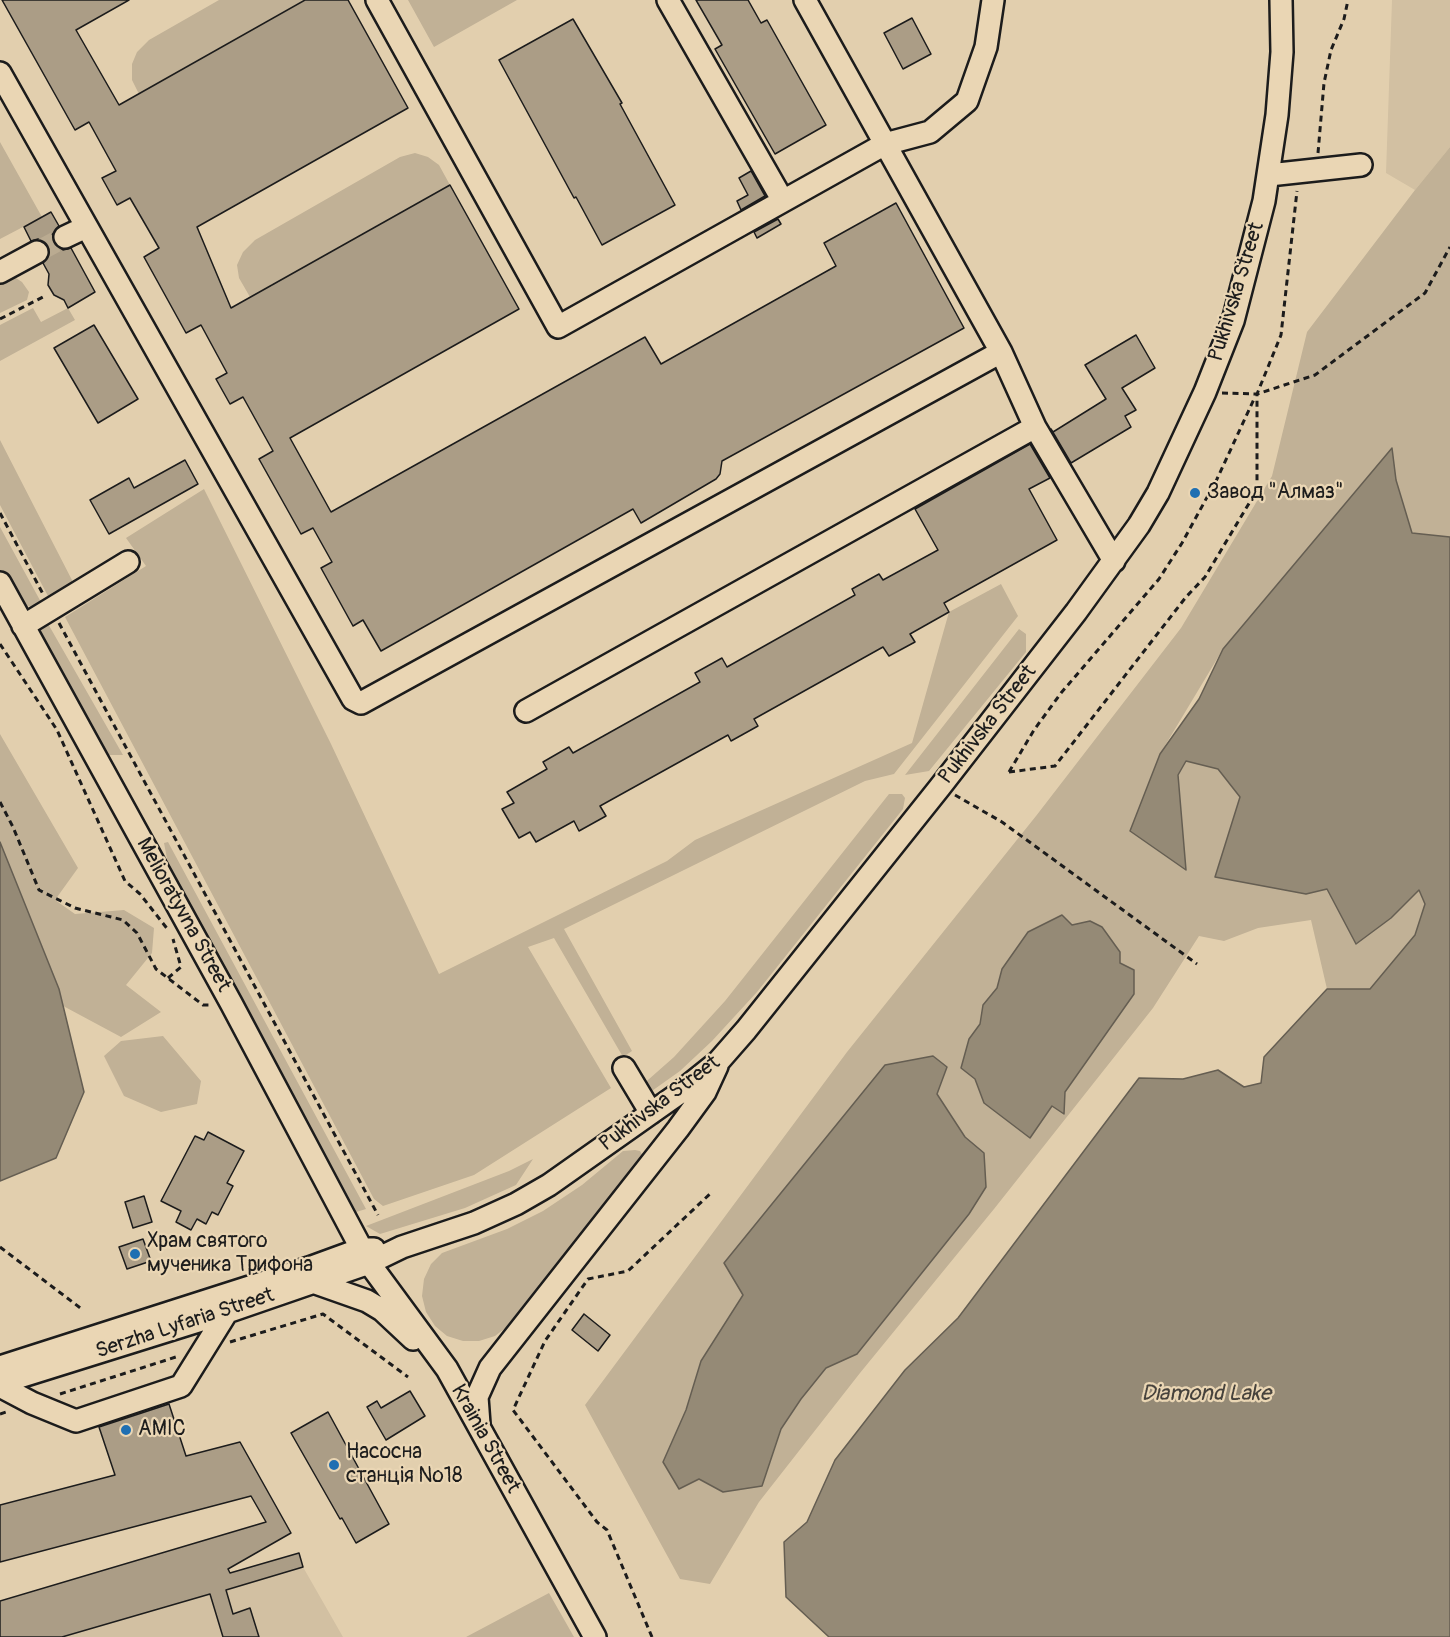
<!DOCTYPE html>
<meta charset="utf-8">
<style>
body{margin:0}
canvas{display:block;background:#e2cfae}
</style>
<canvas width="1450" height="1637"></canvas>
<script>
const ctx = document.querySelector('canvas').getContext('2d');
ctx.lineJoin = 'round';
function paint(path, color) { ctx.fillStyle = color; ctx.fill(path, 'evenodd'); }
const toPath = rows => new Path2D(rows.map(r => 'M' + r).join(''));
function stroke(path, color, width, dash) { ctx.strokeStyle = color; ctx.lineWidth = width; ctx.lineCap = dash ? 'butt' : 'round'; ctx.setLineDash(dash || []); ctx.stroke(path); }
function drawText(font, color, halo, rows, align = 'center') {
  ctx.font = font + ' Pangolin,sans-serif'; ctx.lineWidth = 4.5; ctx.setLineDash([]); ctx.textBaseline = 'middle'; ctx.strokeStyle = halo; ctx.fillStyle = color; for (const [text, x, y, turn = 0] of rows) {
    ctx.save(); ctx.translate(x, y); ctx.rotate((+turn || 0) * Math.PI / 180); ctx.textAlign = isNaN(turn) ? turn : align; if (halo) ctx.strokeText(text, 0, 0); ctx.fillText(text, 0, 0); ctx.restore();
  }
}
paint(toPath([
 [1392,0,1450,0,1450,147,1415,190,1386,173],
 [303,1567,343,1637,62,1637]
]), '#d2c0a2');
paint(toPath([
 [219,0,305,0,139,94,132,80,132,64,137,52,149,40],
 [408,0,517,0,434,47],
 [0,142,42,217,0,239],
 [1450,147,1450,537,1412,533,1396,480,1392,449,1223,649,1160,754,1185,869,1178,775,1186,761,1218,769,1240,797,1235,815,1327,889,1391,918,1419,890,1425,904,1415,935,1370,989,1327,989,1311,920,1258,928,1224,941,1199,936,1153,1008,994,1209,860,1373,759,1502,710,1584,680,1579,585,1405,847,1052,1036,816,1181,628,1272,476,1307,332,1415,190],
 [415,153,428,157,439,165,450,185,250,297,239,278,237,265,243,252,255,240,400,157],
 [13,276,22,282,29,292,27,300,0,313,0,283],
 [33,308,41,322,68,308,75,320,0,361,0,325],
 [0,440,74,584,49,598,0,505],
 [204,489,331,744,439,974,667,861,695,840,912,743,949,612,1001,584,1018,616,894,774,865,781,564,929,632,1051,623,1057,554,938,528,947,611,1088,474,1175,383,1206,374,1199,65,617,146,566,126,538],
 [0,527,42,604,33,607,22,605,14,599,0,572],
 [47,622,123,755,102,755,40,644,40,630],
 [1019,629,1026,634,1026,652,929,771,905,775],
 [0,734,78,868,55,900,75,914,124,910,154,928,152,953,126,985,161,1012,121,1037,52,1000,0,863],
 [889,794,902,794,905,798,903,809,757,992,712,1041,680,1071,649,1093,640,1087,674,1057,725,1001],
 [168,842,366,1209,353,1213,171,879,164,843],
 [163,1036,201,1081,197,1104,161,1112,124,1096,104,1056,121,1041],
 [635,1150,640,1151,643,1156,641,1164,508,1326,495,1336,479,1341,463,1341,447,1336,435,1326,426,1312,422,1296,424,1279,431,1264,442,1253,507,1229,543,1211,582,1185,623,1151],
 [533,1159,516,1185,465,1208,380,1234,366,1226,509,1171],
 [549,1593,574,1637,466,1637]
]), '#c1b196');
const water = toPath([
 [1392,448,1396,480,1412,533,1450,537,1450,1637,829,1637,786,1597,784,1542,807,1522,835,1460,905,1370,958,1318,1139,1078,1183,1079,1218,1070,1244,1087,1261,1083,1264,1057,1327,989,1370,989,1415,935,1425,904,1419,890,1391,918,1356,944,1327,889,1306,894,1215,877,1240,797,1218,769,1186,761,1178,775,1186,870,1130,831,1160,754,1199,699,1223,649,1392,448],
 [0,842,59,989,84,1092,56,1158,0,1181,0,842],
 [1062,915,1072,925,1090,921,1102,927,1120,952,1120,963,1134,970,1134,994,1065,1092,1064,1114,1052,1106,1030,1138,984,1103,975,1079,961,1068,969,1039,980,1024,983,1005,997,988,1002,969,1028,932,1062,915],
 [933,1056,947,1067,937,1094,965,1137,984,1153,986,1187,969,1214,857,1354,826,1368,801,1399,781,1429,762,1486,723,1492,699,1479,679,1489,663,1462,686,1410,701,1361,743,1295,724,1263,885,1065,933,1056]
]);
paint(water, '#958a76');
stroke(water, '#655e52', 1.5);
const building = toPath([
 [2,0,129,0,76,30,119,105,305,0,348,0,408,108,197,227,231,308,450,185,519,309,290,438,331,512,645,337,661,364,836,266,824,243,896,203,964,328,722,461,720,474,716,479,641,523,633,509,381,651,363,620,353,626,321,568,332,562,313,528,301,534,259,459,273,451,243,397,230,404,216,379,227,373,201,325,186,333,144,257,159,248,130,198,117,205,102,178,116,171,89,122,75,130,2,0],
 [696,0,748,0,761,23,767,20,826,125,775,154,715,49,722,45,696,0],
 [912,18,931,54,903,69,884,33,912,18],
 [573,19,622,103,620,104,675,205,602,245,576,197,574,198,499,60,573,19],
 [751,171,765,196,741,210,737,201,748,195,739,178,751,171],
 [51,212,59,226,52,235,54,243,63,250,71,248,95,292,68,308,64,300,54,295,48,285,49,274,43,263,50,253,48,245,38,239,31,241,24,227,51,212],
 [778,219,781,224,757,238,754,232,778,219],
 [94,325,138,399,98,423,54,348,94,325],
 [1136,335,1155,368,1122,388,1136,410,1125,416,1131,427,1071,463,1051,429,1053,432,1106,399,1085,365,1136,335],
 [1030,444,1050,478,1029,489,1057,540,944,603,949,612,910,634,915,642,889,656,883,647,754,719,758,726,731,741,728,735,600,806,606,816,579,831,574,821,536,842,530,832,519,838,502,809,514,803,507,792,547,769,543,762,569,747,573,753,700,682,695,673,722,658,727,667,855,595,852,589,879,574,883,580,938,550,915,509,1030,444],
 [185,460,198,484,109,534,90,500,129,478,134,488,185,460],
 [208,1132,244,1151,227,1183,233,1186,218,1215,212,1212,206,1224,197,1219,191,1230,176,1222,181,1211,161,1201,195,1136,204,1140,208,1132],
 [144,1196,152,1222,133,1228,125,1202,144,1196],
 [143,1239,151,1261,127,1269,119,1247,143,1239],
 [584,1314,610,1335,598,1351,572,1330,584,1314],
 [410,1391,425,1416,386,1440,367,1407,377,1401,381,1408,410,1391],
 [169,1404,186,1456,240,1442,291,1533,228,1569,230,1573,299,1553,303,1567,226,1590,233,1614,250,1608,259,1637,223,1637,210,1594,62,1637,0,1637,0,1601,266,1522,251,1496,0,1562,0,1505,115,1475,99,1427,169,1404],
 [328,1412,389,1524,356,1543,342,1518,340,1519,291,1433,328,1412]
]);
paint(building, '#ab9d86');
stroke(building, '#1c1c1c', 1.5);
stroke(toPath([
 [37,252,65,237]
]), '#baab91', 21, [21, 10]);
const minor = toPath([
 [377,0,558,327,885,144,930,132,967,101,986,47,993,0],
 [668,0,783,201],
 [805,0,1001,352,1035,427,1114,561],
 [0,73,353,699,361,703,1001,352],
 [1269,175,1361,165],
 [65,237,86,227],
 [0,272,37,252],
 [0,583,231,1003,369,1263,447,1369,595,1637],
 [23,626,128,562],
 [526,711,1035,427],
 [624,1068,651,1113],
 [313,1282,367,1301,382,1310,413,1339],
 [0,1367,309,1268,361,1249,374,1249],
 [0,1383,227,1312,369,1263,402,1247,474,1223,516,1204,549,1185,678,1094,718,1062,746,1030,940,787,1076,612,1139,525,1158,493,1205,392,1233,321,1264,201,1277,115,1282,52,1281,0],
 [0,1386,32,1403,76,1421,181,1386,227,1312],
 [479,1424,477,1397,490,1368,678,1129,705,1092,717,1066]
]);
stroke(minor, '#1c1c1c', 26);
stroke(toPath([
 [1318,153,1324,83,1331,50,1344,19,1348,0],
 [0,319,43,297],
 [1222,393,1257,394,1315,375,1425,293,1450,247],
 [0,513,43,594],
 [59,623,378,1215],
 [0,644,57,730,125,881,140,894,169,931],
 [1009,772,1055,766,1186,597,1205,577,1257,490,1257,394,1281,335,1297,191],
 [1009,772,1034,730,1061,693,1159,579,1182,543,1217,479,1255,397],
 [955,795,1002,822,1197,964],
 [0,802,13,827,39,890,75,908,123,920,137,933,156,969,203,1005,212,1005],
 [168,978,181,967,173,939],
 [0,1247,83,1310],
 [230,1342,323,1314,408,1377],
 [60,1394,179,1356],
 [0,1414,9,1411],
 [652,1637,607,1530,597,1522,513,1410,545,1341,588,1279,628,1271,712,1192]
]), '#1c1c1c', 3, [6, 4.5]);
stroke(minor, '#ead6b4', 21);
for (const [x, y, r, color] of [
 [1195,493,6,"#1f6fb2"],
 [135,1254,6,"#1f6fb2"],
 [126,1430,6,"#1f6fb2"],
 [334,1465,6,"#1f6fb2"]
]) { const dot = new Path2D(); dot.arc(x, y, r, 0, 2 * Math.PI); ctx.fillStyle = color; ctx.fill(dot); stroke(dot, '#ead6b4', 2); }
drawText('21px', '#1c1c1c', '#ead6b4', [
 ["Pukhivska Street",1237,292,-73],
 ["Pukhivska Street",988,725,-52],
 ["Melioratyvna Street",183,915,61],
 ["Pukhivska Street",660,1104,-37],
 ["Serzha Lyfaria Street",185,1324,-18],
 ["Krainia Street",485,1439,61]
]);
drawText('21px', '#1c1c1c', '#ead6b4', [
 ["Завод \"Алмаз\"",1207,493],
 ["Храм святого",147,1242],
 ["мученика Трифона",147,1266],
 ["AMIC",138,1430],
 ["Насосна",346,1453],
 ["станція №18",346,1477]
], 'left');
drawText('italic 22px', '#46423c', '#ead6b4', [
 ["Diamond Lake",1206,1394]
]);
</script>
